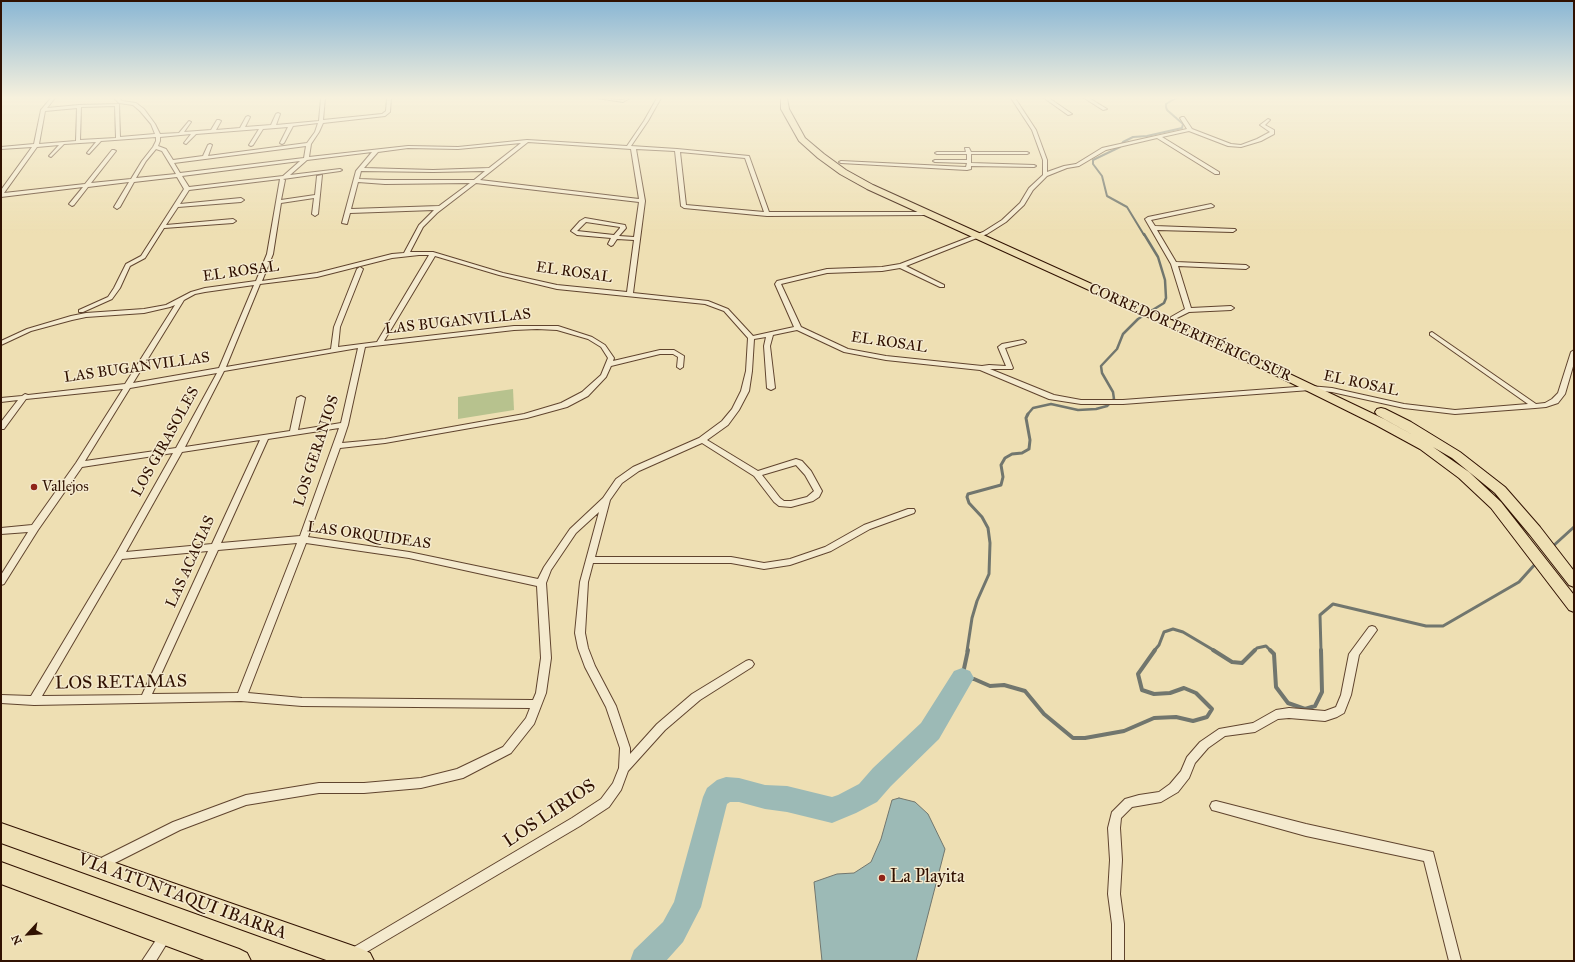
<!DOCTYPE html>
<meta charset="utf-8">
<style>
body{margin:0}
#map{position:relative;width:1575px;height:962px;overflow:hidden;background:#eedfb3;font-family:"IM FELL Great Primer",serif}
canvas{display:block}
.frame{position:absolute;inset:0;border:2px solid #301101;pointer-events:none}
.north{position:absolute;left:8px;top:914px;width:40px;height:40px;-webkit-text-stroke:3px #f4eace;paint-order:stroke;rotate:244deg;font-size:11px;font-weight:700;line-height:16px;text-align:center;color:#301101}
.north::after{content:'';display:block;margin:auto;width:14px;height:18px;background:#301101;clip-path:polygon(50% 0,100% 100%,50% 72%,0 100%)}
</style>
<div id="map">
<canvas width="1575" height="962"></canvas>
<div class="frame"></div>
<div class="north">N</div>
</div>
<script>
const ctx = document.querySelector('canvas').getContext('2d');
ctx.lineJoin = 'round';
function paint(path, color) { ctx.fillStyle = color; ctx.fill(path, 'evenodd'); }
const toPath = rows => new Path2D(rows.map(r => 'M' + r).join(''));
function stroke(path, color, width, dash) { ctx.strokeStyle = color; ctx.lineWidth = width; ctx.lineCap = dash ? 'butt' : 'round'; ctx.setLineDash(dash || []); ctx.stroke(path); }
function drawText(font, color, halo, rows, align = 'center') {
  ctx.font = font + ' "IM FELL Great Primer",serif'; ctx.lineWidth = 3; ctx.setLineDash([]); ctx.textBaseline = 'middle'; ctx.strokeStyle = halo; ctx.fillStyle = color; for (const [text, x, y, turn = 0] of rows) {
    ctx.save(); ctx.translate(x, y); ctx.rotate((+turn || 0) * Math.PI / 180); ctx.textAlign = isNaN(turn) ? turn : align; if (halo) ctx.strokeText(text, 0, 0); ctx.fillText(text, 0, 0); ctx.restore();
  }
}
paint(toPath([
 [513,389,514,410,458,419,458,397]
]), '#b7c28e');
const water = toPath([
 [899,798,915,802,928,814,945,849,916,961,822,961,814,882,837,874,854,873,871,862,881,839,892,800,899,798]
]);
paint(water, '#9cbab6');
stroke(water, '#71766e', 1);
stroke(toPath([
 [1144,235,1127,207,1107,196,1102,176,1093,164,1093,160,1120,147,1123,142,1133,137,1147,136,1182,128,1183,124,1167,110,1166,107,1166,104,1176,98]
]), '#71766e', 2);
stroke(toPath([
 [1027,415,1033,408,1051,404,1078,410,1096,409,1107,406,1114,399,1113,392,1102,373,1101,366,1117,349,1123,334,1138,319,1164,303,1166,298,1165,280,1158,257,1144,234]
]), '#71766e', 2.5);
stroke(toPath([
 [1552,547,1574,527],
 [967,651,972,618,977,601,989,574,990,543,988,528,982,517,969,503,967,497,968,494,1001,485,1003,477,1001,465,1005,458,1012,454,1022,453,1029,449,1030,440,1026,418,1028,414],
 [1154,651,1159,645,1164,632,1173,629,1183,632,1215,651],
 [1254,651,1257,648,1266,646,1271,651],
 [1321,651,1320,615,1333,604,1426,626,1443,626,1519,582,1537,562]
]), '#71766e', 3);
stroke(toPath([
 [968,650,962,678,974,679,990,686,1004,685,1025,691,1044,714,1073,738,1085,738,1124,731,1154,718,1176,717,1193,721,1207,717,1212,709,1196,693,1184,688,1170,693,1154,694,1142,690,1138,674,1155,650],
 [1213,650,1232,662,1242,663,1255,650],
 [1270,650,1274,654,1276,687,1288,703,1305,709,1315,706,1322,692,1321,650]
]), '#71766e', 4);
paint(toPath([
 [962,668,970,671,974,678,939,739,891,786,877,802,856,813,832,823,787,812,765,809,739,802,730,802,727,804,701,907,683,942,666,961,630,961,634,950,663,922,674,902,703,797,707,788,717,780,726,777,739,778,765,785,787,786,832,797,838,795,859,784,873,768,921,723,954,671,962,668]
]), '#9cbab6');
const street = toPath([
 [51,98,55,98,47,108,79,105,119,104,120,137,155,134,151,124,140,111,133,105,119,103,114,98,119,98,122,101,136,103,144,109,155,124,160,134,179,133,189,121,191,122,184,132,211,130,217,120,219,120,221,121,216,130,240,128,246,117,248,116,250,117,245,127,271,125,276,114,278,113,280,114,276,125,319,121,321,98,325,98,323,120,382,114,386,111,387,98,391,98,390,112,385,116,323,123,319,132,311,144,309,157,408,146,458,147,527,140,627,146,644,121,657,98,661,98,648,121,631,146,677,149,749,156,769,212,927,212,928,213,925,215,767,216,684,208,681,206,675,151,636,149,645,201,633,293,708,301,728,309,753,336,794,327,775,284,777,281,827,269,882,267,900,264,983,232,1002,220,1020,203,1029,188,1043,175,1043,160,1032,130,1011,98,1015,98,1036,130,1047,160,1047,172,1064,166,1076,164,1102,148,1187,129,1180,118,1182,117,1184,117,1192,129,1231,144,1241,145,1257,139,1270,132,1260,125,1268,119,1270,120,1265,125,1274,130,1274,134,1261,141,1241,147,1228,146,1189,131,1162,137,1219,172,1219,174,1215,174,1157,138,1106,150,1079,166,1067,168,1047,176,1033,190,1024,205,1006,222,987,234,906,266,944,285,944,287,940,287,900,268,882,271,827,273,781,284,801,327,848,349,886,356,982,366,989,365,1006,366,998,347,1002,344,1023,340,1026,342,1025,343,1005,348,1013,368,1012,369,990,369,1054,395,1081,400,1123,400,1310,386,1332,388,1404,404,1455,410,1528,404,1430,335,1430,333,1432,332,1536,404,1545,403,1552,399,1558,393,1571,352,1574,350,1574,363,1565,394,1558,403,1546,407,1535,408,1455,414,1404,408,1332,392,1310,390,1123,404,1081,404,1049,399,980,370,886,360,844,352,797,330,773,335,770,346,775,388,771,390,767,388,764,346,766,337,754,339,752,371,749,391,739,410,728,425,707,440,758,471,796,459,802,461,811,471,822,491,819,497,813,501,791,507,779,506,774,502,754,476,702,443,639,471,622,483,610,500,595,557,731,557,764,563,790,559,825,547,864,525,908,509,914,509,915,511,914,513,870,529,831,551,790,565,764,569,731,563,593,563,588,582,585,633,588,648,595,666,616,706,630,748,630,754,657,724,692,694,746,661,749,660,752,661,754,664,752,667,700,700,665,730,628,771,621,790,609,807,580,826,353,960,349,958,347,954,349,950,572,818,601,799,613,783,619,768,620,748,606,707,585,667,578,648,575,633,580,582,599,512,576,533,551,570,546,583,551,658,546,693,534,724,511,753,463,778,421,788,364,793,319,793,246,805,180,830,103,869,99,871,95,869,93,865,95,861,173,822,246,795,319,783,364,783,421,778,457,769,503,747,526,718,530,708,302,706,241,701,34,705,1,703,1,695,31,696,116,554,173,453,82,467,38,530,4,584,1,585,1,575,28,532,1,534,1,528,32,525,76,463,123,389,26,399,4,429,1,429,1,422,18,400,1,402,1,398,22,396,25,394,28,395,125,384,175,305,170,307,144,313,86,317,72,320,31,331,1,345,1,341,27,329,71,316,86,313,144,309,166,305,191,292,205,288,256,281,267,254,280,179,189,190,180,204,241,198,244,200,241,202,178,207,166,225,233,219,236,221,233,223,164,228,145,258,130,266,120,288,112,299,83,312,79,312,79,310,108,297,114,288,126,264,141,256,184,189,177,177,134,182,120,207,117,209,114,207,129,182,88,187,74,205,72,206,69,204,83,187,1,197,1,190,32,147,1,149,1,147,34,144,41,110,51,98],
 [115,106,116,138,80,140,81,107,115,106],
 [77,108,76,141,39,144,45,111,77,108],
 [318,123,315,132,307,143,208,156,212,145,210,144,208,145,203,156,173,160,166,149,158,146,160,141,160,137,191,134,184,143,186,144,196,134,259,129,249,145,251,146,253,145,263,129,288,127,280,143,282,144,284,143,293,126,318,123],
 [156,137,156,141,153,147,142,161,131,179,91,183,116,151,114,150,112,150,85,184,4,193,37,147,59,145,49,156,51,157,64,144,96,142,87,153,89,154,101,141,156,137],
 [528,142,631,149,639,199,480,180,528,142],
 [521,143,489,168,433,170,364,168,378,152,408,148,458,149,521,143],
 [306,146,304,158,180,173,174,163,306,146],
 [156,149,162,151,176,174,136,178,146,161,156,149],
 [372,152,356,171,342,223,347,224,350,213,434,210,419,225,404,253,392,254,317,273,262,281,273,254,281,203,314,198,312,214,315,216,318,214,322,175,317,176,315,195,281,200,285,180,283,179,340,171,342,170,340,169,290,175,307,160,372,152],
 [680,152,745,158,764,212,686,205,680,152],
 [300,161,283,176,189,187,182,176,300,161],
 [361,171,433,172,485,171,474,180,385,180,359,179,361,171],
 [358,182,385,184,470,183,439,206,351,209,358,182],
 [476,183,639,202,634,237,619,236,626,228,625,225,585,218,580,221,571,231,577,235,611,238,608,244,611,246,613,245,617,239,634,240,627,292,557,285,503,273,433,252,410,252,423,227,437,213,476,183],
 [586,222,620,227,620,228,614,235,577,231,586,222],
 [419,255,429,255,377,342,338,347,340,327,363,269,360,267,357,269,334,327,331,349,226,367,260,284,317,277,392,258,419,255],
 [435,256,499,275,557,289,705,304,724,311,748,338,746,371,741,391,732,409,722,421,699,438,633,467,616,479,603,498,570,529,544,567,538,579,409,552,308,537,340,448,385,443,527,418,567,407,588,396,606,377,611,366,660,354,673,354,678,357,677,367,680,369,683,367,684,356,674,350,660,350,613,361,614,358,605,345,592,337,558,326,514,326,384,341,435,256],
 [254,285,219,368,133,383,184,300,195,294,205,292,254,285],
 [537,329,557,330,588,339,601,347,608,358,601,375,582,392,561,403,524,414,385,439,342,443,348,425,365,347,514,330,537,329],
 [358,348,341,423,298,430,305,398,301,396,297,398,290,431,185,447,224,371,358,348],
 [217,373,176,448,85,461,130,388,217,373],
 [339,428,300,536,221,543,268,439,339,428],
 [260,440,212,544,126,552,182,452,260,440],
 [796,465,805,475,814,491,807,497,791,501,784,501,780,498,762,475,796,465],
 [297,543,238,693,152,694,218,550,297,543],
 [306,543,409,558,537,586,541,658,536,693,533,700,302,698,248,693,306,543],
 [208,551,142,695,42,696,122,559,208,551],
 [597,98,622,100,630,98,623,102,597,98],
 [1044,98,1049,98,1072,114,1068,115,1044,98],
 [1084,98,1089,98,1107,109,1103,110,1084,98],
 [965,148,969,148,971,152,1027,152,1029,153,1027,154,971,154,971,163,1034,165,1036,166,1034,167,971,166,971,169,967,170,841,163,839,162,841,161,966,167,967,163,935,162,933,161,935,160,967,160,967,154,937,154,935,153,937,152,966,152,965,148],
 [1211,204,1214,206,1213,207,1151,220,1155,226,1235,229,1236,230,1233,232,1157,230,1176,262,1246,265,1249,267,1246,269,1178,266,1191,308,1231,306,1234,308,1231,310,1189,312,1175,319,1171,319,1171,317,1185,309,1171,264,1145,219,1148,217,1211,204],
 [1372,626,1375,627,1377,630,1359,655,1351,695,1344,713,1337,717,1325,721,1289,718,1278,719,1255,732,1225,736,1208,748,1195,763,1189,778,1178,792,1161,802,1132,807,1121,818,1120,828,1122,860,1120,894,1124,924,1124,961,1112,961,1112,924,1108,894,1110,860,1108,828,1112,812,1125,799,1139,795,1159,792,1170,784,1181,771,1187,757,1200,742,1219,729,1253,723,1276,710,1289,708,1325,711,1336,707,1341,695,1349,654,1369,627,1372,626],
 [1216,801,1306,824,1433,852,1461,961,1449,961,1424,861,1306,836,1216,811,1212,810,1210,806,1212,802,1216,801],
 [166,929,170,931,172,935,156,961,142,961,162,931,166,929]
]);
const primary = toPath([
 [781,98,787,98,789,109,805,138,824,154,846,170,873,185,1275,367,1384,419,1422,440,1377,415,1375,412,1377,409,1381,408,1385,409,1411,422,1460,452,1505,487,1540,527,1574,571,1574,587,1569,585,1530,535,1495,493,1452,458,1433,447,1469,472,1501,502,1574,595,1574,612,1569,610,1491,508,1459,478,1420,449,1376,425,1267,371,867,189,840,174,818,158,799,141,781,109,781,98]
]);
const highway = toPath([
 [1,823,362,949,370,953,374,961,329,961,1,843,1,823],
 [1,862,239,949,247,953,251,961,207,961,1,884,1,862]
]);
stroke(street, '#60442e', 2);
stroke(primary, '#301101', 2);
stroke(highway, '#301101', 2);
paint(street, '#f4eace');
paint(primary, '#eedfb3');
paint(highway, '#eedfb3');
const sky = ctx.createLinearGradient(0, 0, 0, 233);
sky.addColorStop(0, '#89b6d4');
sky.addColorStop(0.42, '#f7f1dd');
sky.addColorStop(1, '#f7f1dd00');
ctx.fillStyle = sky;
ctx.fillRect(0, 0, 1575, 233);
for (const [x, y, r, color] of [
 [34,487,4,"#8f2418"],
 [882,878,4,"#8f2418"]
]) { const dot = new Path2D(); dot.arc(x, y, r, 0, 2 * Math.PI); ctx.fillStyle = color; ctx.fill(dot); stroke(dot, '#f4eace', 1.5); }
drawText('15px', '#301101', '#f4eace', [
 ["EL ROSAL",241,272,-8],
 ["EL ROSAL",574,273,8],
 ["LAS BUGANVILLAS",458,322,-6],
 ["CORREDOR PERIFÉRICO SUR",1190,333,24],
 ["EL ROSAL",889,343,8],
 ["LAS BUGANVILLAS",137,368,-8],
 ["EL ROSAL",1361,384,12],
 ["LOS GIRASOLES",166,442,-61],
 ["LOS GERANIOS",317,451,-72],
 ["LAS ORQUIDEAS",369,536,8],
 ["LAS ACACIAS",191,562,-66]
]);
drawText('15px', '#301101', '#f4eace', [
 ["Vallejos",42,487]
], 'left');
drawText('18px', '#301101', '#f4eace', [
 ["LOS RETAMAS",121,683,-1],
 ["LOS LIRIOS",550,814,-34],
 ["VIA ATUNTAQUI IBARRA",182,897,20]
]);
drawText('18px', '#301101', '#f4eace', [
 ["La Playita",890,878]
], 'left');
</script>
